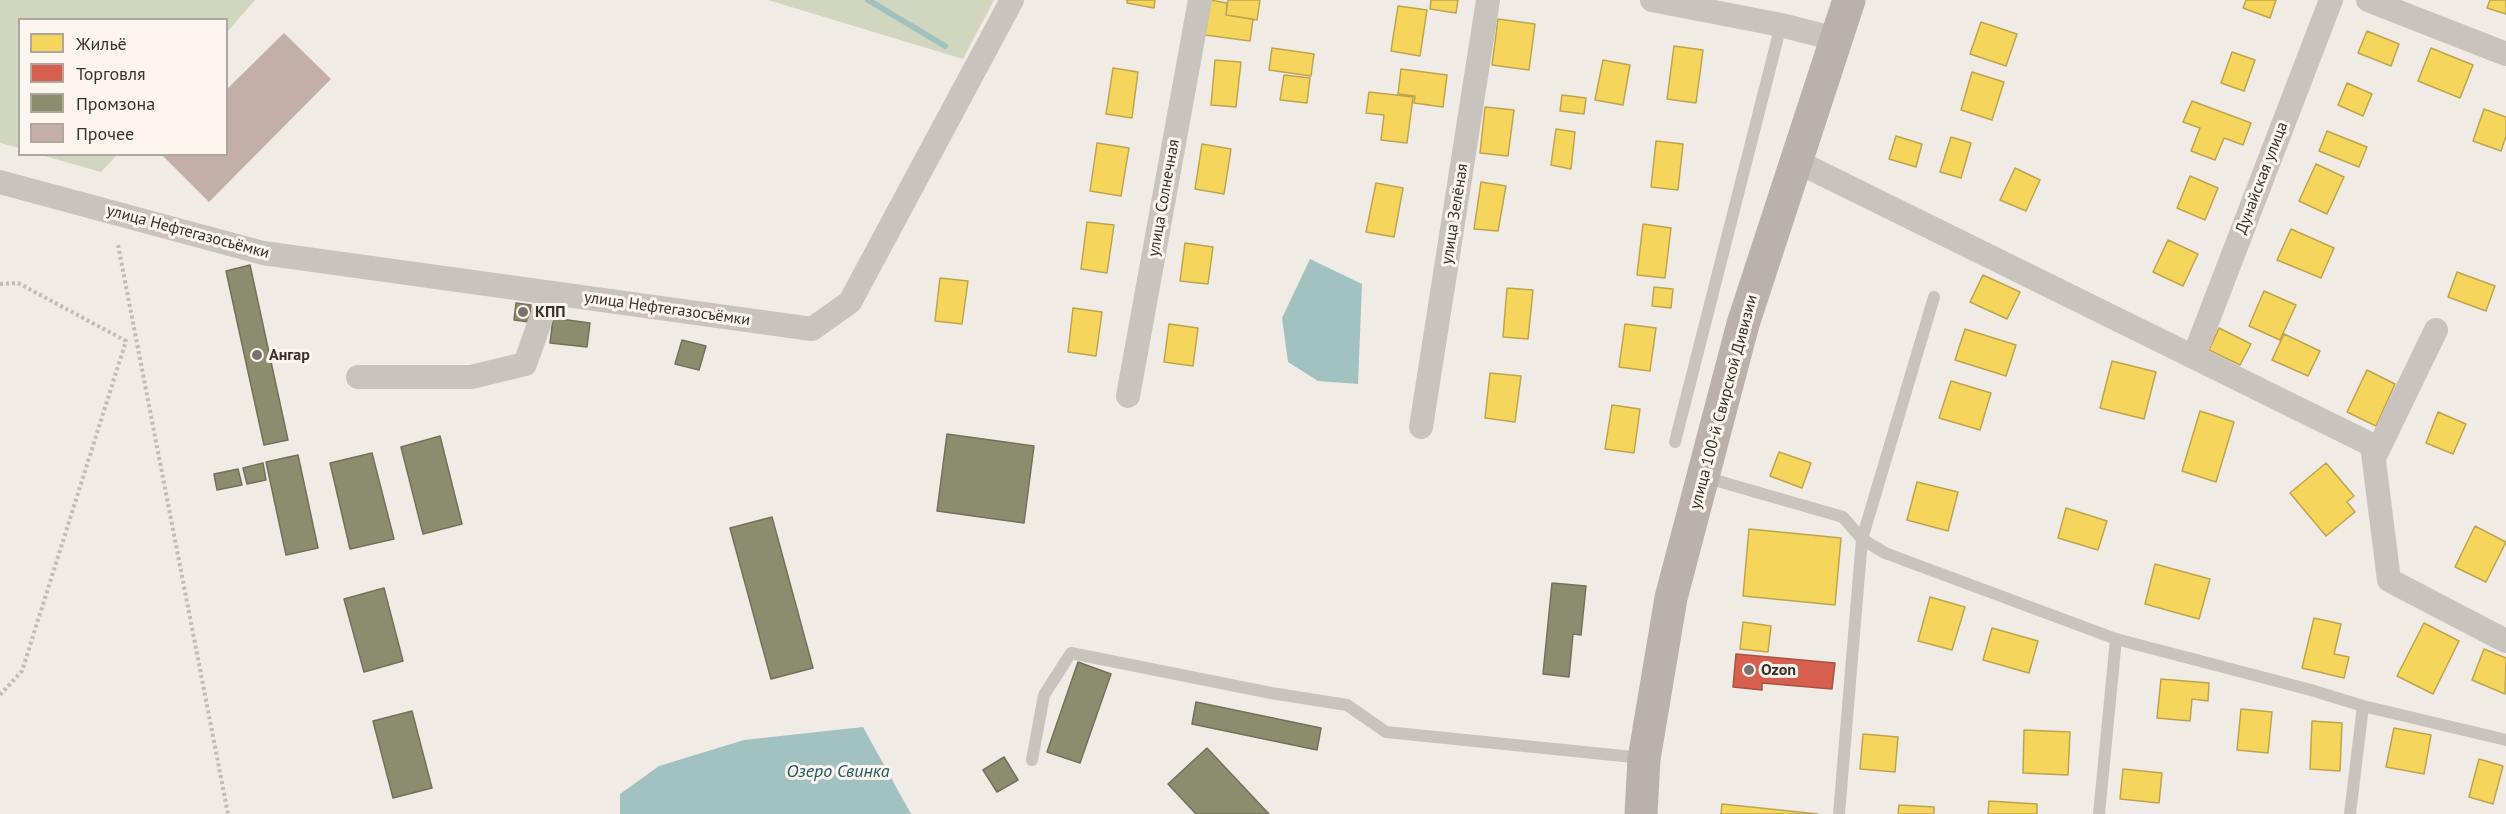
<!DOCTYPE html>
<meta charset="utf-8">
<style>
body{margin:0}
#map{position:relative;width:2506px;height:814px;overflow:hidden;background:#f0ebe5;font-family:"PT Sans",sans-serif}
canvas{display:block}
.legend{position:absolute;left:18px;top:18px;width:210px;height:138px;box-sizing:border-box;background:#fbf5ee;border:2px solid #aea6a0;margin:0;padding:8px 10px;list-style:none;font-size:18px;color:#3b302b}
.legend li{display:flex;align-items:center;gap:12px;height:30px}
.legend b{width:30px;border:2px solid #aea6a0}
</style>
<div id="map">
<canvas width="2506" height="814"></canvas>
<ul class="legend">
<li><b style="height:16px;background:#f6d55c"></b>Жильё</li>
<li><b style="height:16px;background:#d6604d"></b>Торговля</li>
<li><b style="height:16px;background:#8c8c6e"></b>Промзона</li>
<li><b style="height:16px;background:#c3afa7"></b>Прочее</li>
</ul>
</div>
<script>
const ctx = document.querySelector('canvas').getContext('2d');
ctx.lineJoin = 'round';
function paint(path, color) { ctx.fillStyle = color; ctx.fill(path, 'evenodd'); }
const toPath = rows => new Path2D(rows.map(r => 'M' + r).join(''));
function stroke(path, color, width, dash) { ctx.strokeStyle = color; ctx.lineWidth = width; ctx.lineCap = dash ? 'butt' : 'round'; ctx.setLineDash(dash || []); ctx.stroke(path); }
function drawText(font, color, halo, rows, align = 'center') {
  ctx.font = font + ' "PT Sans",sans-serif'; ctx.lineWidth = 6; ctx.setLineDash([]); ctx.textBaseline = 'middle'; ctx.strokeStyle = halo; ctx.fillStyle = color; for (const [text, x, y, turn = 0] of rows) {
    ctx.save(); ctx.translate(x, y); ctx.rotate((+turn || 0) * Math.PI / 180); ctx.textAlign = isNaN(turn) ? turn : align; if (halo) ctx.strokeText(text, 0, 0); ctx.fillText(text, 0, 0); ctx.restore();
  }
}
paint(toPath([
 [0,0,255,0,227,32,226,20,20,20,19,148,0,143],
 [768,0,994,0,963,59],
 [41,155,117,155,101,172]
]), '#d1d6bf');
paint(toPath([
 [1310,259,1362,284,1358,384,1318,381,1288,362,1282,318],
 [863,727,911,814,620,814,620,794,659,766,744,740]
]), '#a1c2c1');
const homes = toPath([
 [1127,0,1155,0,1154,8,1127,3,1127,0],
 [1210,0,1227,3,1226,15,1253,19,1250,41,1205,35,1210,0],
 [1228,0,1260,0,1257,20,1226,15,1228,0],
 [1431,0,1458,0,1456,13,1430,9,1431,0],
 [2246,0,2276,0,2270,18,2243,8,2246,0],
 [2490,0,2506,0,2506,14,2487,8,2490,0],
 [1398,6,1427,10,1420,56,1391,51,1398,6],
 [1498,19,1535,24,1529,70,1492,65,1498,19],
 [1981,22,2017,34,2006,66,1970,54,1981,22],
 [2367,31,2399,44,2391,66,2358,53,2367,31],
 [1674,46,1703,50,1696,103,1667,99,1674,46],
 [1272,48,1314,54,1311,76,1269,70,1272,48],
 [2431,48,2473,65,2460,98,2418,81,2431,48],
 [2232,52,2255,60,2244,91,2221,83,2232,52],
 [1215,60,1241,62,1236,107,1211,105,1215,60],
 [1603,60,1630,65,1623,105,1595,100,1603,60],
 [1113,68,1138,72,1132,118,1106,114,1113,68],
 [1401,69,1447,75,1443,107,1414,103,1415,96,1398,94,1401,69],
 [1972,72,2004,82,1992,120,1961,110,1972,72],
 [1284,75,1310,78,1307,103,1280,100,1284,75],
 [2347,83,2372,94,2363,116,2338,105,2347,83],
 [1369,92,1413,97,1407,143,1381,140,1384,115,1366,113,1369,92],
 [1562,95,1586,98,1584,114,1560,111,1562,95],
 [2192,101,2251,123,2243,145,2224,138,2215,160,2191,151,2200,128,2183,122,2192,101],
 [1485,107,1514,110,1508,156,1480,153,1485,107],
 [2484,109,2506,117,2506,136,2501,151,2473,141,2484,109],
 [1556,129,1575,132,1571,169,1551,165,1556,129],
 [2327,131,2367,147,2359,167,2319,151,2327,131],
 [1896,136,1922,144,1916,167,1889,159,1896,136],
 [1951,137,1971,143,1961,178,1940,172,1951,137],
 [1656,141,1683,144,1678,190,1651,187,1656,141],
 [1097,143,1129,148,1121,196,1090,191,1097,143],
 [1202,144,1231,149,1224,194,1195,189,1202,144],
 [2316,164,2344,177,2327,214,2299,201,2316,164],
 [2015,168,2040,180,2026,211,2000,200,2015,168],
 [2190,176,2218,188,2205,220,2177,208,2190,176],
 [1481,182,1506,186,1498,231,1474,229,1481,182],
 [1376,183,1403,188,1394,237,1366,232,1376,183],
 [1087,222,1114,225,1107,273,1081,269,1087,222],
 [1643,224,1671,228,1665,278,1637,275,1643,224],
 [2291,229,2334,248,2321,278,2277,260,2291,229],
 [2168,240,2198,254,2183,286,2153,272,2168,240],
 [1185,243,1213,247,1208,284,1180,281,1185,243],
 [2457,272,2495,286,2486,311,2448,297,2457,272],
 [1983,275,2020,292,2007,319,1970,302,1983,275],
 [940,278,968,281,962,324,935,321,940,278],
 [1654,287,1673,289,1671,308,1652,306,1654,287],
 [1507,288,1533,290,1528,339,1503,337,1507,288],
 [2264,291,2296,305,2280,340,2249,326,2264,291],
 [1073,308,1102,312,1096,356,1068,352,1073,308],
 [1169,324,1198,328,1193,366,1164,362,1169,324],
 [1625,324,1656,328,1650,371,1619,367,1625,324],
 [2219,328,2251,344,2240,365,2209,350,2219,328],
 [1965,329,2016,345,2006,376,1955,360,1965,329],
 [2284,334,2320,351,2308,376,2272,360,2284,334],
 [2112,361,2156,372,2144,419,2100,408,2112,361],
 [2367,370,2395,384,2376,426,2347,412,2367,370],
 [1490,373,1521,376,1515,422,1485,418,1490,373],
 [1951,381,1991,393,1980,430,1939,418,1951,381],
 [1612,405,1640,409,1634,453,1605,449,1612,405],
 [2200,411,2234,422,2216,482,2182,471,2200,411],
 [2438,412,2466,424,2453,454,2426,443,2438,412],
 [1779,452,1811,463,1802,488,1770,476,1779,452],
 [2326,463,2354,496,2347,502,2355,512,2326,536,2290,493,2326,463],
 [1917,482,1958,492,1948,531,1907,520,1917,482],
 [2066,508,2107,521,2098,550,2058,538,2066,508],
 [2475,526,2506,542,2486,582,2455,567,2475,526],
 [1749,529,1841,538,1835,605,1743,596,1749,529],
 [2155,564,2210,579,2199,619,2145,604,2155,564],
 [1930,597,1965,607,1952,650,1918,641,1930,597],
 [2314,618,2341,624,2334,654,2349,657,2344,678,2302,668,2314,618],
 [1743,622,1771,626,1768,652,1740,649,1743,622],
 [2424,623,2459,641,2433,694,2397,676,2424,623],
 [1992,628,2038,641,2029,673,1983,660,1992,628],
 [2484,649,2506,658,2505,694,2472,680,2484,649],
 [2161,679,2209,683,2208,701,2192,699,2190,721,2157,718,2161,679],
 [2241,709,2272,712,2268,753,2237,750,2241,709],
 [2312,721,2342,723,2340,771,2310,769,2312,721],
 [2394,728,2431,735,2424,774,2386,767,2394,728],
 [2024,730,2070,732,2068,775,2023,773,2024,730],
 [1863,734,1898,737,1895,772,1860,769,1863,734],
 [2479,759,2503,766,2493,804,2469,797,2479,759],
 [2123,769,2162,773,2159,803,2120,799,2123,769],
 [1989,801,2037,804,2037,814,1988,814,1989,801],
 [1722,804,1818,814,1721,814,1722,804],
 [1899,805,1934,807,1934,814,1898,814,1899,805]
]);
paint(homes, '#f6d55c');
stroke(homes, '#bea44d', 1.5);
const shops = toPath([
 [1736,654,1835,663,1832,689,1762,683,1762,690,1733,687,1736,654]
]);
paint(shops, '#d6604d');
stroke(shops, '#a85243', 1.5);
const industry = toPath([
 [250,265,288,440,264,445,226,271,250,265],
 [516,303,531,305,529,322,514,320,516,303],
 [553,318,590,323,587,347,550,343,553,318],
 [682,340,706,346,699,370,675,364,682,340],
 [947,434,1034,446,1024,523,937,511,947,434],
 [440,436,462,524,423,534,401,447,440,436],
 [372,453,394,539,350,549,330,463,372,453],
 [298,455,318,548,286,555,266,462,298,455],
 [263,463,266,480,247,484,243,468,263,463],
 [238,469,242,485,217,490,214,474,238,469],
 [772,517,813,668,771,679,730,528,772,517],
 [1552,583,1586,586,1581,635,1573,634,1569,677,1543,674,1552,583],
 [384,588,403,661,364,672,344,599,384,588],
 [1078,662,1111,674,1080,763,1047,752,1078,662],
 [1196,702,1321,728,1317,750,1192,724,1196,702],
 [412,711,432,788,393,798,373,721,412,711],
 [1207,748,1269,814,1196,814,1168,784,1207,748],
 [1004,757,1018,780,997,792,983,770,1004,757]
]);
paint(industry, '#8c8c6e');
stroke(industry, '#74705a', 1.5);
stroke(toPath([
 [868,0,945,46]
]), '#a1c2c1', 6);
paint(toPath([
 [284,33,331,79,209,202,161,154,226,154,226,90]
]), '#c3afa7');
stroke(toPath([
 [118,245,228,814],
 [0,284,18,283,126,341,22,671,0,695]
]), '#c2bbb6', 4, [3, 3]);
stroke(toPath([
 [1675,442,1781,25],
 [1704,477,1843,517,1862,539,1885,553,2116,639,2311,690,2363,706,2506,740],
 [1032,760,1044,695,1071,653,1271,693,1347,705,1386,732,1643,758],
 [1839,814,1862,539,1934,297],
 [2099,814,2116,639],
 [2350,814,2363,706]
]), '#c9c3be', 12);
stroke(toPath([
 [1652,0,1781,25,1836,39],
 [2368,0,2506,54],
 [1798,162,2372,445,2389,580,2506,641],
 [0,182,263,253,812,329,850,302,1012,0],
 [2194,356,2331,0],
 [358,377,471,377,525,364,550,293],
 [1128,396,1200,0],
 [1421,427,1488,0],
 [2374,458,2436,330]
]), '#c9c3be', 24);
stroke(toPath([
 [1641,814,1644,759,1671,598,1743,324,1849,0]
]), '#b8b1ad', 33);
for (const [x, y, r, color] of [
 [523,312,6,"#7a716c"],
 [257,355,6,"#7a716c"],
 [1749,670,6,"#7a716c"]
]) { const dot = new Path2D(); dot.arc(x, y, r, 0, 2 * Math.PI); ctx.fillStyle = color; ctx.fill(dot); stroke(dot, '#fbf5ee', 2); }
drawText('16px', '#3b302b', '#fbf5ee', [
 ["Дунайская улица",2262,178,-69],
 ["улица Солнечная",1164,198,-80],
 ["улица Зелёная",1455,214,-81],
 ["улица Нефтегазосъёмки",188,232,15],
 ["улица Нефтегазосъёмки",667,309,8],
 ["улица 100-й Свирской Дивизии",1724,402,-75]
]);
drawText('bold 16px', '#3b302b', '#fbf5ee', [
 ["КПП",535,312],
 ["Ангар",269,355],
 ["Ozon",1761,670]
], 'left');
drawText('italic 18px', '#1f5a5e', '#fbf5ee', [
 ["Озеро Свинка",838,772]
]);
</script>
